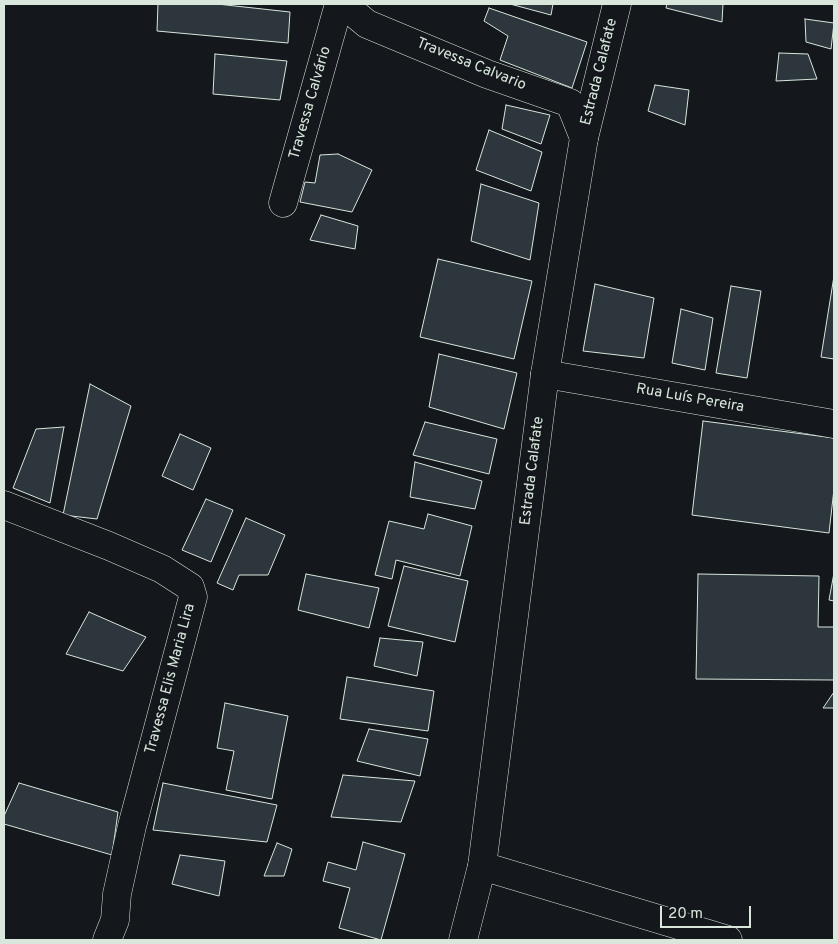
<!DOCTYPE html>
<meta charset="utf-8">
<style>
body{margin:0}
#map{position:relative;width:838px;height:944px;overflow:hidden;background:#14181c;font-family:Overpass,sans-serif}
canvas{display:block}
.frame{position:absolute;inset:0;border:5px solid #d8e6dc;pointer-events:none}
.scale{position:absolute;left:660px;top:906px;width:91px;height:22px;box-sizing:border-box;border:2px solid #d8e6dc;border-top:0;padding-left:6px;font-size:15px;line-height:18px;white-space:nowrap;color:#d8e6dc;-webkit-text-stroke:4px #14181c;paint-order:stroke}
</style>
<div id="map">
<canvas width="838" height="944"></canvas>
<div class="frame"></div>
<div class="scale">20 m</div>
</div>
<script>
const ctx = document.querySelector('canvas').getContext('2d');
ctx.lineJoin = 'round';
function paint(path, color) { ctx.fillStyle = color; ctx.fill(path, 'evenodd'); }
const toPath = rows => new Path2D(rows.map(r => 'M' + r).join(''));
function stroke(path, color, width, dash) { ctx.strokeStyle = color; ctx.lineWidth = width; ctx.lineCap = dash ? 'butt' : 'round'; ctx.setLineDash(dash || []); ctx.stroke(path); }
function drawText(font, color, halo, rows, align = 'center') {
  ctx.font = font + ' Overpass,sans-serif'; ctx.lineWidth = 4; ctx.setLineDash([]); ctx.textBaseline = 'middle'; ctx.strokeStyle = halo; ctx.fillStyle = color; for (const [text, x, y, turn = 0] of rows) {
    ctx.save(); ctx.translate(x, y); ctx.rotate((+turn || 0) * Math.PI / 180); ctx.textAlign = isNaN(turn) ? turn : align; if (halo) ctx.strokeText(text, 0, 0); ctx.fillText(text, 0, 0); ctx.restore();
  }
}
const building = toPath([
 [158,4,217,4,290,12,288,43,157,31,158,4],
 [510,4,553,4,551,15,510,4],
 [667,4,723,4,722,22,666,8,667,4],
 [489,8,587,42,572,88,500,60,508,36,484,21,489,8],
 [805,19,834,23,831,49,806,42,805,19],
 [779,53,808,54,817,79,776,81,779,53],
 [215,54,287,61,280,100,213,94,215,54],
 [655,85,689,90,685,125,648,111,655,85],
 [506,105,550,115,541,144,502,129,506,105],
 [489,130,542,152,531,191,476,170,489,130],
 [338,154,372,170,352,212,300,202,305,182,315,183,320,155,338,154],
 [481,184,539,203,530,260,471,241,481,184],
 [321,215,358,226,355,249,310,240,321,215],
 [438,259,532,281,514,359,420,337,438,259],
 [834,276,834,359,821,357,834,276],
 [595,284,654,298,644,358,583,351,595,284],
 [731,286,761,291,747,378,716,373,731,286],
 [681,309,713,318,705,370,672,363,681,309],
 [439,354,517,373,504,429,429,407,439,354],
 [90,384,131,406,97,519,63,515,90,384],
 [703,421,834,438,834,489,829,533,692,515,703,421],
 [425,422,497,439,489,474,413,455,425,422],
 [64,427,50,503,13,488,36,429,64,427],
 [180,434,211,448,193,490,162,476,180,434],
 [415,462,482,481,475,509,410,497,415,462],
 [206,499,233,510,211,562,182,550,206,499],
 [428,514,472,526,460,576,396,560,392,579,375,575,389,521,424,529,428,514],
 [246,518,285,535,268,575,239,575,233,590,217,583,246,518],
 [404,566,468,581,455,642,388,626,404,566],
 [834,573,834,601,829,600,834,573],
 [306,574,379,588,369,628,298,610,306,574],
 [698,574,819,576,818,627,834,627,834,680,696,679,698,574],
 [89,612,146,637,123,671,66,654,89,612],
 [380,638,423,642,417,676,374,666,380,638],
 [347,677,434,691,428,731,340,719,347,677],
 [834,692,834,708,823,708,834,692],
 [225,703,288,716,272,799,226,790,234,751,217,748,225,703],
 [369,729,428,739,420,776,357,761,369,729],
 [343,775,415,781,401,822,331,817,343,775],
 [19,783,118,812,112,855,4,824,4,816,19,783],
 [163,783,277,805,267,842,153,830,163,783],
 [363,842,405,854,381,940,339,928,350,888,323,881,328,862,356,870,363,842],
 [277,843,292,849,284,876,264,876,277,843],
 [180,855,225,861,219,896,172,884,180,855]
]);
paint(building, '#2c363c');
stroke(building, '#d8e6dc', 1);
const street = toPath([
 [343,4,367,24,487,74,570,103,584,138],
 [283,203,339,4],
 [545,374,834,424],
 [4,505,109,546,162,569,190,587,193,597,132,826,117,894,115,920,107,940],
 [482,866,728,940]
]);
const secondary = toPath([
 [463,940,482,866,545,374,584,138,617,4]
]);
stroke(street, '#d8e6dc', 29);
stroke(secondary, '#d8e6dc', 29);
stroke(street, '#14181c', 28);
stroke(secondary, '#14181c', 28);
drawText('15px', '#d8e6dc', '#14181c', [
 ["Travessa Calvario",471,65,22],
 ["Estrada Calafate",600,72,-76],
 ["Travessa Calvário",311,103,-74],
 ["Rua Luís Pereira",690,399,10],
 ["Estrada Calafate",533,471,-83],
 ["Travessa Elis Maria Lira",171,679,-75]
]);
</script>
